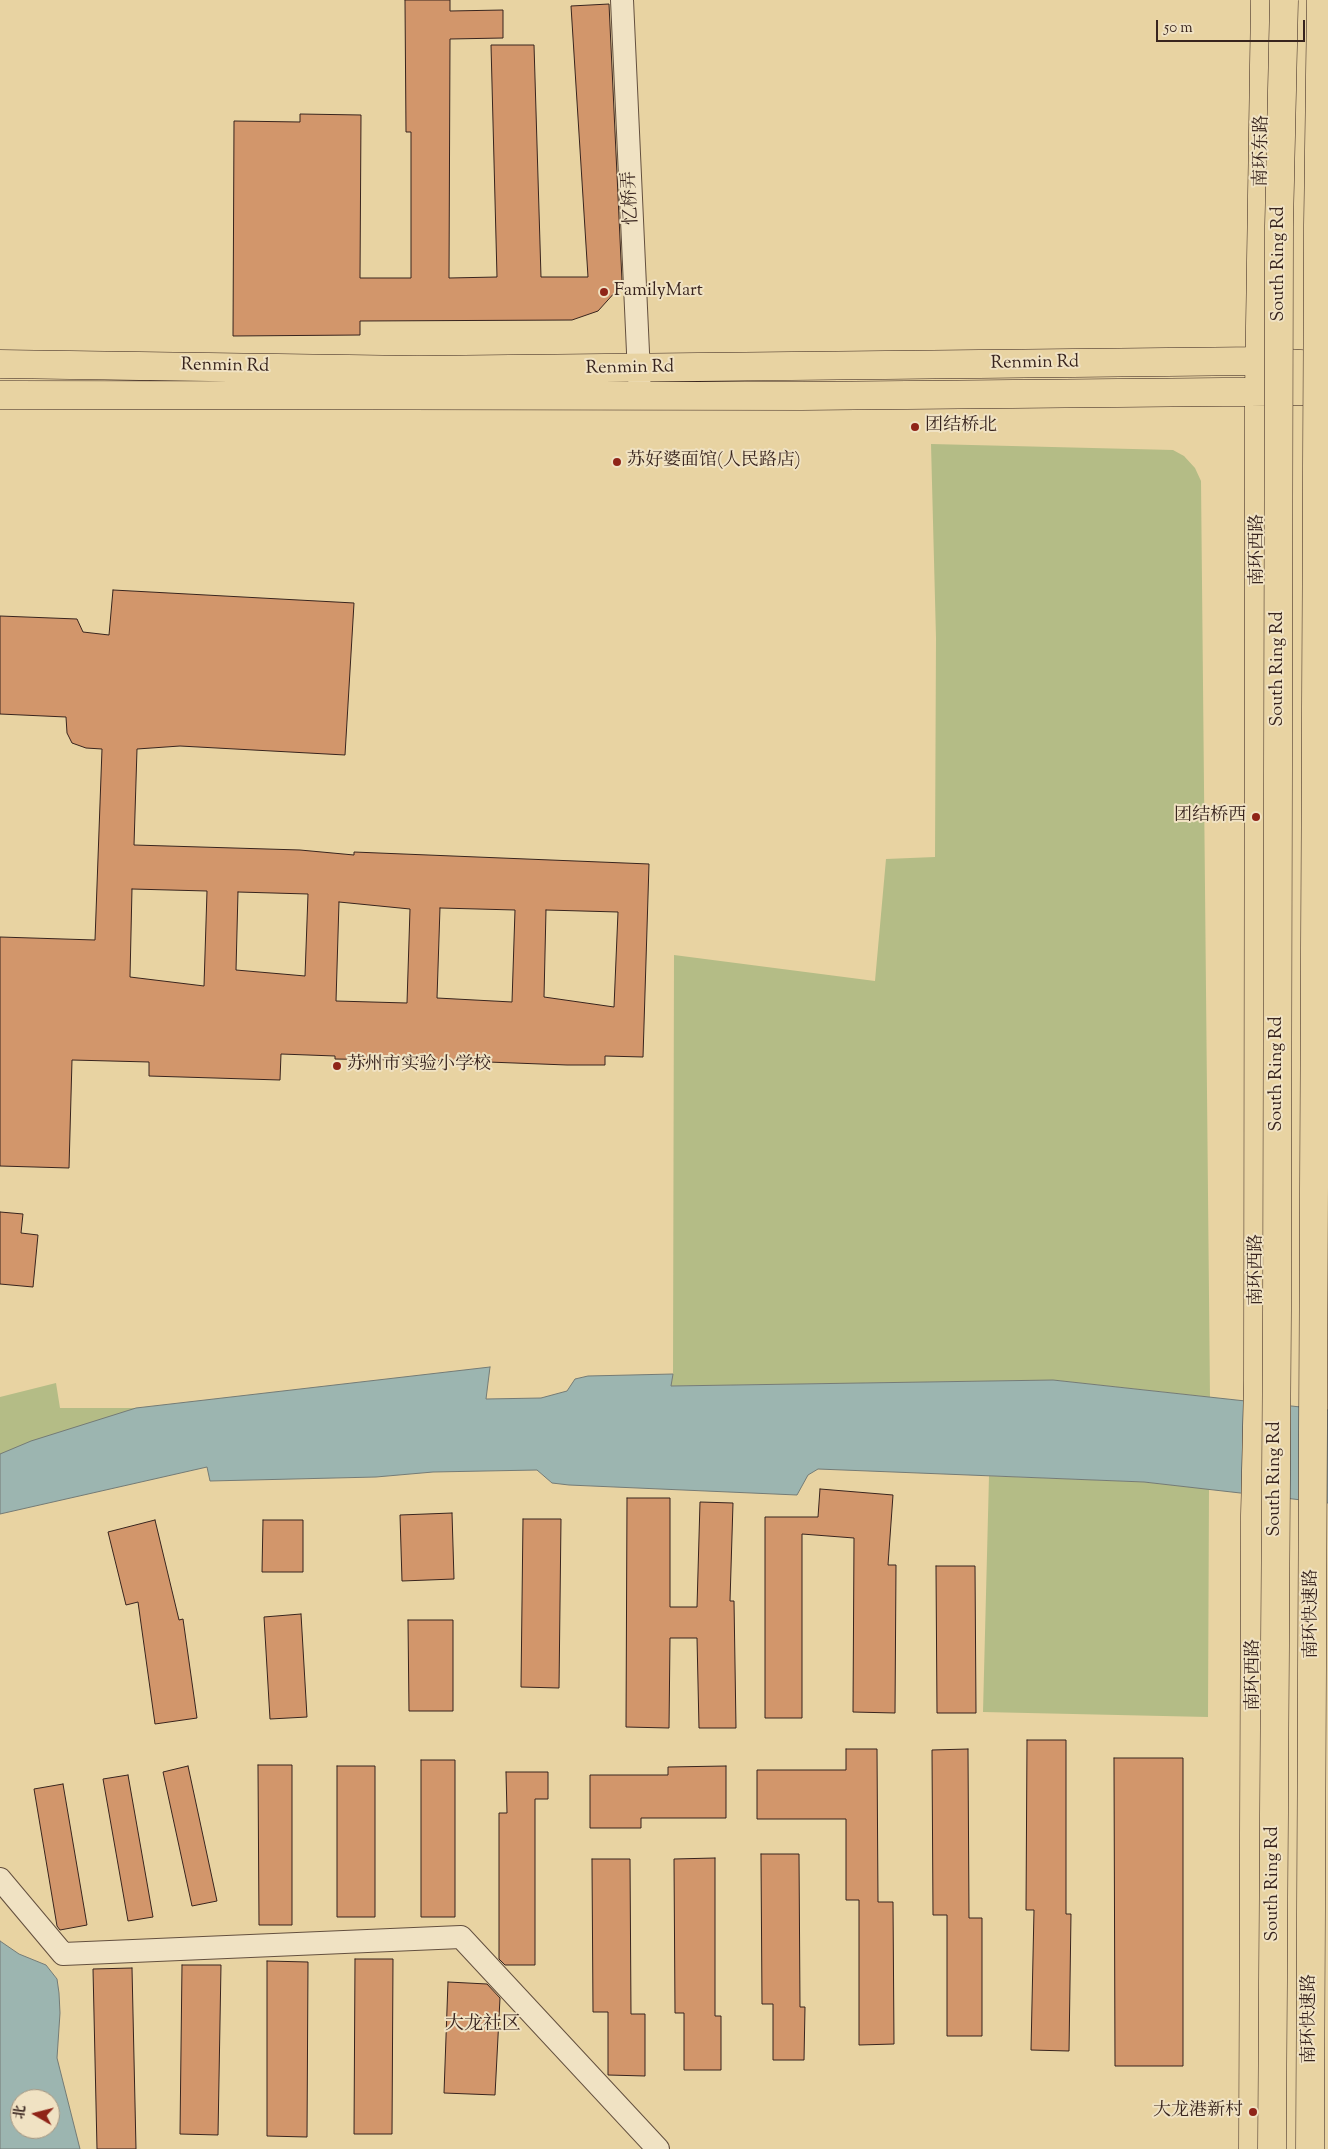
<!DOCTYPE html>
<meta charset="utf-8">
<style>
body{margin:0}
#map{position:relative;width:1328px;height:2149px;overflow:hidden;background:#e8d3a2;font-family:"Sorts Mill Goudy","Noto Serif SC",serif}
canvas{display:block}
.north{position:absolute;left:10px;top:2089px;width:50px;height:50px;box-sizing:border-box;background:#f0e2c3;border:1px solid #a69681;border-radius:50%;rotate:278deg;font-size:14px;font-weight:700;line-height:20px;text-align:center;color:#38241e}
.north::after{content:'';display:block;margin:auto;width:18px;height:22px;background:#8f2418;clip-path:polygon(50% 0,100% 100%,50% 72%,0 100%)}
.scale{position:absolute;left:1156px;top:20px;width:149px;height:22px;box-sizing:border-box;border:2px solid #38241e;border-top:0;padding-left:6px;font-size:15px;line-height:18px;white-space:nowrap;color:#38241e;-webkit-text-stroke:4px #f0e2c3;paint-order:stroke}
</style>
<div id="map">
<canvas width="1328" height="2149"></canvas>
<div class="north">北</div>
<div class="scale">50 m</div>
</div>
<script>
const ctx = document.querySelector('canvas').getContext('2d');
ctx.lineJoin = 'round';
function paint(path, color) { ctx.fillStyle = color; ctx.fill(path, 'evenodd'); }
const toPath = rows => new Path2D(rows.map(r => 'M' + r).join(''));
function stroke(path, color, width, dash) { ctx.strokeStyle = color; ctx.lineWidth = width; ctx.lineCap = dash ? 'butt' : 'round'; ctx.setLineDash(dash || []); ctx.stroke(path); }
function drawText(font, color, halo, rows, align = 'center') {
  ctx.font = font + ' "Sorts Mill Goudy","Noto Serif SC",serif'; ctx.lineWidth = 4; ctx.setLineDash([]); ctx.textBaseline = 'middle'; ctx.strokeStyle = halo; ctx.fillStyle = color; for (const [text, x, y, turn = 0] of rows) {
    ctx.save(); ctx.translate(x, y); ctx.rotate((+turn || 0) * Math.PI / 180); ctx.textAlign = isNaN(turn) ? turn : align; if (halo) ctx.strokeText(text, 0, 0); ctx.fillText(text, 0, 0); ctx.restore();
  }
}
paint(toPath([
 [931,444,1173,450,1184,456,1195,468,1201,481,1210,1397,1053,1380,671,1386,673,1374,674,955,875,981,886,859,935,857,936,638],
 [56,1383,60,1408,136,1408,0,1458,0,1397],
 [989,1476,1144,1482,1209,1489,1208,1717,983,1712]
]), '#b4bc86');
const water = toPath([
 [490,1367,486,1399,541,1398,567,1391,575,1379,588,1376,673,1374,671,1386,1053,1380,1328,1410,1328,1503,1144,1482,818,1469,808,1475,797,1495,569,1485,552,1483,537,1470,433,1472,376,1477,210,1481,207,1467,0,1514,0,1454,31,1441,136,1408,490,1367],
 [0,1941,19,1954,46,1965,57,1979,59,1993,60,2013,57,2058,80,2149,0,2149,0,1941],
 [20,2099,50,2099,50,2129,20,2129,20,2099]
]);
paint(water, '#9cb5b0');
stroke(water, '#747b76', 1);
const building = toPath([
 [405,0,450,0,450,11,503,10,503,38,450,39,449,278,497,277,491,45,534,45,541,277,588,277,571,6,609,4,622,281,617,290,598,311,572,320,360,321,360,335,233,336,234,121,300,122,300,114,361,115,360,278,411,278,411,132,406,132,405,0],
 [113,590,354,603,345,755,180,746,137,749,134,845,300,850,354,855,354,852,649,864,643,1057,605,1056,605,1065,567,1065,462,1061,335,1059,335,1056,281,1054,280,1080,149,1076,149,1062,72,1060,69,1168,0,1166,0,937,95,940,102,749,86,748,72,743,67,733,66,717,0,714,0,616,77,619,83,632,109,635,113,590],
 [132,889,207,891,204,986,130,977,132,889],
 [238,892,308,894,305,976,236,970,238,892],
 [339,902,410,909,407,1003,336,1001,339,902],
 [440,908,515,910,512,1002,437,998,440,908],
 [546,910,618,912,614,1007,544,997,546,910],
 [0,1212,23,1214,21,1233,38,1235,33,1287,0,1284,0,1212],
 [820,1489,893,1495,888,1565,896,1565,895,1713,853,1712,854,1538,802,1534,802,1718,765,1718,765,1517,818,1517,820,1489],
 [627,1498,670,1498,670,1607,697,1607,700,1502,733,1503,730,1601,734,1601,736,1728,699,1728,697,1638,670,1638,669,1728,626,1727,627,1498],
 [452,1513,454,1579,402,1581,400,1515,452,1513],
 [523,1519,561,1519,559,1688,521,1687,523,1519],
 [155,1520,179,1620,183,1619,197,1718,155,1724,138,1602,126,1605,108,1532,155,1520],
 [263,1520,303,1520,303,1572,262,1572,263,1520],
 [936,1566,975,1566,976,1713,937,1713,936,1566],
 [301,1614,307,1717,270,1719,264,1617,301,1614],
 [408,1620,453,1620,453,1711,409,1711,408,1620],
 [1027,1740,1066,1740,1066,1914,1071,1914,1069,2051,1031,2050,1034,1910,1026,1910,1027,1740],
 [846,1749,877,1749,878,1902,893,1902,894,2044,859,2045,859,1900,846,1900,846,1819,757,1819,757,1770,846,1770,846,1749],
 [968,1749,969,1918,982,1918,982,2036,947,2036,947,1915,933,1915,932,1750,968,1749],
 [1114,1758,1183,1758,1183,2066,1115,2066,1114,1758],
 [421,1760,455,1760,455,1917,421,1917,421,1760],
 [258,1765,292,1765,292,1925,259,1925,258,1765],
 [188,1766,217,1901,192,1906,163,1772,188,1766],
 [337,1766,375,1766,375,1917,337,1917,337,1766],
 [726,1766,726,1818,641,1818,641,1828,590,1828,590,1775,668,1775,668,1767,726,1766],
 [506,1772,548,1772,548,1799,535,1799,535,1965,505,1965,499,1959,499,1813,507,1813,506,1772],
 [128,1775,153,1917,128,1921,103,1779,128,1775],
 [63,1784,87,1925,60,1930,57,1926,34,1789,63,1784],
 [761,1854,799,1854,800,2007,805,2007,804,2060,773,2060,773,2004,762,2004,761,1854],
 [715,1858,715,2016,721,2016,721,2070,684,2070,684,2013,675,2013,674,1859,715,1858],
 [592,1859,630,1859,631,2014,645,2014,645,2076,608,2075,608,2012,593,2012,592,1859],
 [355,1959,393,1959,392,2134,354,2134,355,1959],
 [267,1961,308,1962,307,2137,267,2136,267,1961],
 [182,1965,221,1965,218,2135,180,2134,182,1965],
 [132,1968,136,2149,97,2149,93,1969,132,1968],
 [448,1982,487,1984,500,1998,495,2095,444,2093,448,1982]
]);
paint(building, '#d2966b');
stroke(building, '#38241e', 1);
const tertiary = toPath([
 [622,0,640,396],
 [0,1879,63,1954,461,1937,658,2149]
]);
const primary = toPath([
 [0,364,417,370,1260,361,1328,366],
 [0,395,802,396,1328,391],
 [1253,2149,1255,1515,1258,1381,1259,391,1265,0]
]);
stroke(tertiary, '#64503f', 24);
stroke(primary, '#38241e', 29);
stroke(tertiary, '#f0e2c3', 22);
stroke(primary, '#e8d3a2', 28);
const trunkBridge = toPath([
 [1272,2149,1277,1311,1279,226,1284,0],
 [1310,2149,1318,225,1321,0]
]);
stroke(trunkBridge, '#38241e', 29, []);
stroke(trunkBridge, '#e8d3a2', 28);
for (const [x, y, r, color] of [
 [604,292,5,"#8f2418"],
 [915,427,5,"#8f2418"],
 [617,462,5,"#8f2418"],
 [1256,817,5,"#8f2418"],
 [337,1066,5,"#8f2418"],
 [1253,2112,5,"#8f2418"]
]) { const dot = new Path2D(); dot.arc(x, y, r, 0, 2 * Math.PI); ctx.fillStyle = color; ctx.fill(dot); stroke(dot, '#f0e2c3', 2); }
drawText('18px', '#38241e', '#f0e2c3', [
 ["南环东路",1263,151,-89],
 ["忆桥弄",632,198,-93],
 ["South Ring Rd",1280,264,-90],
 ["Renmin Rd",1035,364,-1],
 ["Renmin Rd",225,367,1],
 ["Renmin Rd",630,369,-1],
 ["南环西路",1259,550,-90],
 ["South Ring Rd",1279,669,-90],
 ["South Ring Rd",1278,1074,-90],
 ["南环西路",1258,1270,-90],
 ["South Ring Rd",1276,1479,-90],
 ["南环快速路",1313,1614,-90],
 ["南环西路",1255,1675,-90],
 ["South Ring Rd",1274,1884,-90],
 ["南环快速路",1311,2019,-90]
]);
drawText('18px', '#38241e', '#f0e2c3', [
 ["FamilyMart",614,292],
 ["团结桥北",925,427],
 ["苏好婆面馆(人民路店)",627,462],
 ["团结桥西",1246,817,"right"],
 ["苏州市实验小学校",347,1066],
 ["大龙港新村",1243,2112,"right"]
], 'left');
drawText('19px', '#38241e', '#f0e2c3', [
 ["大龙社区",483,2026]
]);
</script>
